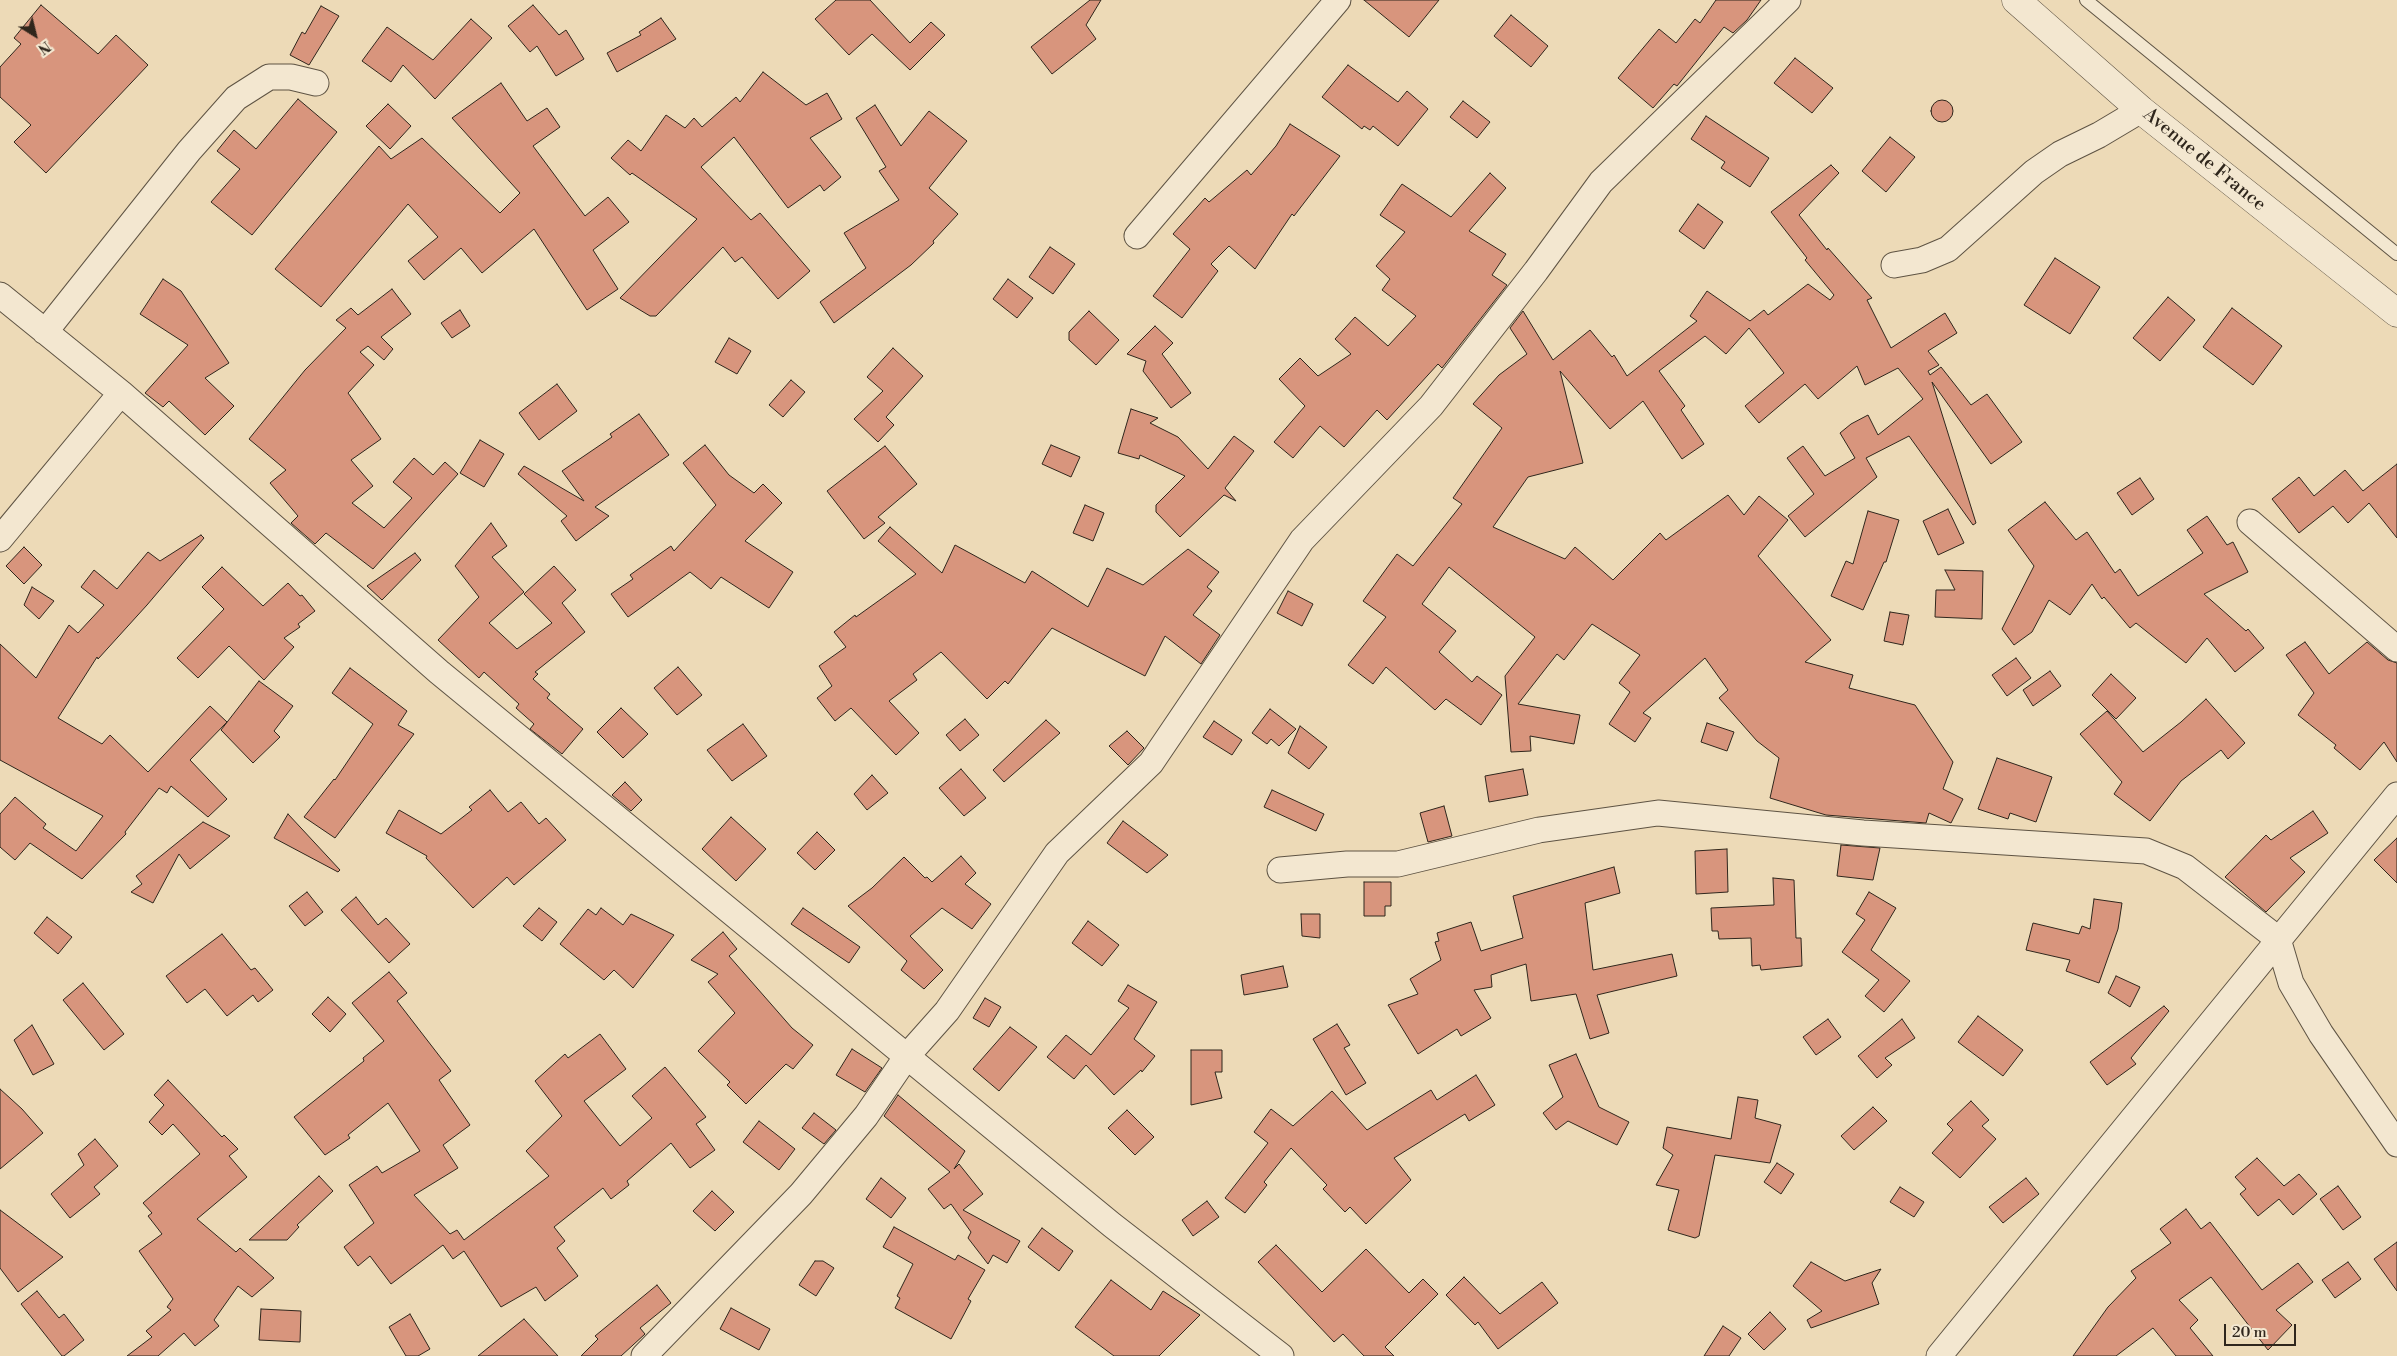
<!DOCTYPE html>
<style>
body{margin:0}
#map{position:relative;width:2397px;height:1356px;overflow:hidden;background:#eddab7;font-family:"Libre Bodoni",serif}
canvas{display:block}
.north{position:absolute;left:10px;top:10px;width:50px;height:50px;-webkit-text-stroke:4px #f3e7d0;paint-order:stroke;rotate:144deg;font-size:14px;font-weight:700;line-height:20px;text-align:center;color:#2f261c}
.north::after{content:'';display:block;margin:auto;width:18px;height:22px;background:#2f261c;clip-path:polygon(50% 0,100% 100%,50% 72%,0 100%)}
.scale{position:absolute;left:2224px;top:1324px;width:72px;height:22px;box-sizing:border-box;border:2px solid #2f261c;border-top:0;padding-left:6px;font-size:15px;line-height:18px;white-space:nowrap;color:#2f261c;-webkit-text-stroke:4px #f3e7d0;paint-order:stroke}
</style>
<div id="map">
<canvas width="2397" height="1356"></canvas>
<div class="north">N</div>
<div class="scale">20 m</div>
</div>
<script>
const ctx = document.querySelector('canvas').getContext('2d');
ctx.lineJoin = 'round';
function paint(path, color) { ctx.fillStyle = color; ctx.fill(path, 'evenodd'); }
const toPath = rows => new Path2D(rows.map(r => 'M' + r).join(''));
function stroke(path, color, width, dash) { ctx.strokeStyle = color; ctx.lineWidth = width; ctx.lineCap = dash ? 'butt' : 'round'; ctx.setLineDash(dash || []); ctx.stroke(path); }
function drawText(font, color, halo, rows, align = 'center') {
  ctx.font = font + ' "Libre Bodoni",serif'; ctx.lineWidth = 4; ctx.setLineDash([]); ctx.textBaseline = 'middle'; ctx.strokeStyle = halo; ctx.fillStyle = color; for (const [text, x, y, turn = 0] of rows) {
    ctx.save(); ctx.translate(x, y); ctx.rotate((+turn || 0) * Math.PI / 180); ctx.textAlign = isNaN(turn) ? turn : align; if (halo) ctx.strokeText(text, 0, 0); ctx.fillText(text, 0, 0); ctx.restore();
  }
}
const building = toPath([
 [836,0,870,0,910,43,931,22,945,35,910,70,872,34,849,55,815,19,836,0],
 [1090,0,1101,0,1086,25,1096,39,1052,74,1031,47,1090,0],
 [1364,0,1439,0,1409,37,1364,0],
 [1716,0,1761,0,1747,20,1733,33,1724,27,1677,86,1674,84,1653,108,1618,78,1659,29,1676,43,1695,19,1700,23,1716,0],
 [41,5,98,54,116,35,148,65,46,173,14,142,31,125,0,97,0,67,21,44,14,38,41,5],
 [533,5,559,35,566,30,584,59,556,76,537,46,530,52,508,26,533,5],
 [321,6,339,16,309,65,290,55,302,32,305,34,321,6],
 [1511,15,1548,46,1531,67,1494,36,1511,15],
 [661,18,676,39,617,72,607,53,641,35,639,32,661,18],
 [471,19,492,38,435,99,403,65,391,82,362,61,387,27,433,60,471,19],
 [1795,58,1833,88,1812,113,1774,83,1795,58],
 [1348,65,1398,102,1407,91,1428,109,1398,146,1373,126,1370,130,1364,126,1362,129,1322,97,1348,65],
 [763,72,806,105,827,93,842,119,810,138,841,177,824,191,820,185,788,208,734,137,701,167,751,220,760,213,810,271,778,299,742,257,735,262,723,247,656,316,650,316,620,298,697,219,632,173,630,175,611,158,628,140,641,151,666,115,685,128,694,118,702,127,736,97,740,102,763,72],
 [501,83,527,121,547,108,560,127,533,146,585,216,608,197,629,222,593,250,618,289,587,310,534,229,482,273,461,248,424,280,408,261,438,237,408,204,321,307,275,269,379,146,391,159,422,138,500,213,520,193,452,118,501,83],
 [298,99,337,132,252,235,211,202,240,169,217,151,234,130,256,149,298,99],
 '1931 111a11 11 0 1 1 22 0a11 11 0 1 1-22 0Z',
 [1463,101,1490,122,1477,138,1450,117,1463,101],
 [388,104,411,126,390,149,366,126,388,104],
 [875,105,901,146,929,111,967,141,929,188,958,214,933,241,934,243,911,265,834,323,820,302,866,268,844,233,899,200,879,171,886,167,856,118,875,105],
 [1706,116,1769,158,1750,187,1721,168,1725,162,1691,139,1706,116],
 [1290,124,1340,156,1294,216,1292,214,1255,269,1229,246,1211,264,1218,271,1182,318,1153,296,1190,249,1173,234,1205,198,1209,202,1247,170,1251,175,1276,146,1290,124],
 [1890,137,1915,157,1886,192,1862,171,1890,137],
 [1831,165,1839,173,1799,215,1827,250,1828,248,1872,298,1867,300,1891,348,1945,313,1957,333,1928,351,1939,365,1928,371,1930,375,1941,367,1971,405,1987,394,2022,442,1991,464,1932,382,1976,523,1973,525,1909,436,1866,458,1877,477,1805,537,1788,516,1814,494,1787,458,1803,446,1825,476,1855,458,1840,433,1851,424,1868,415,1878,435,1923,399,1898,368,1865,385,1857,366,1818,399,1805,384,1759,423,1745,406,1784,373,1749,328,1726,354,1705,336,1659,371,1685,406,1681,410,1704,444,1682,459,1643,401,1610,429,1560,371,1583,463,1528,477,1493,527,1565,559,1575,547,1613,580,1660,533,1666,540,1728,495,1744,515,1759,496,1788,520,1758,556,1831,640,1805,662,1853,675,1849,688,1915,705,1953,762,1943,789,1963,799,1951,823,1929,813,1926,823,1826,815,1770,798,1779,758,1757,741,1719,698,1728,690,1705,658,1643,713,1651,718,1635,742,1609,724,1630,692,1619,683,1640,655,1592,624,1564,660,1557,654,1518,704,1580,715,1574,744,1530,736,1531,751,1511,752,1505,676,1535,637,1449,567,1422,604,1456,631,1439,652,1472,682,1477,676,1502,695,1481,725,1446,699,1435,710,1386,667,1373,684,1348,665,1386,617,1363,601,1397,554,1413,566,1462,504,1453,498,1502,428,1473,404,1499,375,1527,354,1510,328,1523,311,1553,360,1590,330,1612,357,1614,355,1627,376,1697,321,1690,316,1707,291,1750,321,1764,310,1768,315,1808,284,1830,300,1834,295,1805,260,1807,258,1771,212,1831,165],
 [1490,173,1506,188,1469,231,1506,254,1492,275,1507,285,1442,368,1438,364,1387,420,1377,410,1344,447,1320,426,1293,458,1274,442,1305,406,1279,379,1300,358,1318,376,1351,354,1335,339,1355,317,1388,346,1416,316,1382,290,1390,279,1376,266,1405,232,1380,215,1402,184,1451,217,1490,173],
 [1698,204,1723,222,1704,249,1679,231,1698,204],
 [1050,247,1075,264,1053,294,1029,277,1050,247],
 [2055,258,2100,287,2070,334,2024,305,2055,258],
 [163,279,181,291,229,363,205,378,234,406,205,435,169,401,163,407,145,393,188,345,140,314,163,279],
 [1008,279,1033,298,1017,318,993,299,1008,279],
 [392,289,411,314,381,337,393,349,384,360,368,346,360,352,374,365,348,393,381,439,351,460,373,486,352,503,384,528,412,498,393,482,414,458,433,475,445,462,458,474,373,569,326,533,315,544,291,523,298,516,270,483,286,470,249,439,305,370,346,328,336,320,351,308,358,315,392,289],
 [2168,297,2195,320,2160,361,2133,338,2168,297],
 [2232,308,2282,346,2253,385,2203,347,2232,308],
 [460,310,470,326,452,338,441,323,460,310],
 [1089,311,1119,340,1096,365,1069,340,1069,332,1089,311],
 [1155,326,1173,343,1162,354,1191,393,1171,408,1143,371,1146,361,1127,354,1155,326],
 [729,338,751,351,737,374,715,362,729,338],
 [893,348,923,376,886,417,894,425,878,442,854,419,883,391,867,377,893,348],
 [791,380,805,392,783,417,769,405,791,380],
 [557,384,577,411,539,440,519,413,557,384],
 [1131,409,1158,418,1150,423,1178,437,1208,469,1234,436,1254,451,1225,488,1236,501,1224,495,1180,537,1156,512,1156,505,1185,476,1140,455,1139,459,1118,453,1131,409],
 [639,414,669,455,595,507,609,516,576,541,561,521,567,516,518,474,524,466,584,501,562,471,612,437,610,434,639,414],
 [480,440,504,454,484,487,460,473,480,440],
 [705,445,729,475,754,493,763,484,782,503,745,541,793,572,769,608,721,577,711,589,690,572,628,617,611,594,633,579,630,575,671,546,674,551,716,505,683,463,705,445],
 [1051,445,1080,457,1071,477,1042,464,1051,445],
 [885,446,917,484,878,517,885,523,864,539,827,491,885,446],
 [2397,464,2397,538,2369,503,2348,523,2333,506,2299,533,2272,499,2299,477,2314,496,2345,470,2363,491,2397,464],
 [2140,478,2154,499,2132,515,2117,493,2140,478],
 [2045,502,2076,540,2087,532,2115,573,2120,569,2138,596,2203,553,2187,530,2207,516,2227,545,2233,542,2248,572,2204,594,2246,631,2248,629,2264,648,2235,672,2207,638,2186,663,2136,623,2130,628,2104,597,2102,599,2092,584,2070,615,2049,600,2032,632,2014,645,2002,629,2034,566,2008,530,2045,502],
 [1085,505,1104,513,1093,541,1073,533,1085,505],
 [1948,509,1964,543,1938,555,1923,521,1948,509],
 [1868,511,1899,520,1886,562,1884,562,1863,610,1831,596,1846,561,1853,564,1868,511],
 [491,523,507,546,492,557,524,592,489,623,517,649,552,623,524,594,554,566,576,590,562,603,585,632,535,672,538,674,533,679,550,694,547,698,583,729,562,754,530,729,534,724,516,708,519,704,484,672,479,678,438,640,479,597,455,566,491,523],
 [890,527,942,573,955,545,1025,583,1032,571,1088,607,1107,568,1143,585,1188,549,1219,572,1207,587,1212,591,1193,615,1220,635,1201,664,1165,636,1145,676,1052,628,1008,684,1005,681,987,699,941,652,913,674,917,680,889,701,919,733,896,755,851,708,835,721,817,698,832,686,819,666,846,647,834,632,855,615,856,617,916,574,878,541,890,527],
 [201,535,204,538,147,605,98,659,97,657,58,718,102,744,110,735,148,772,210,706,227,722,190,760,227,799,208,817,171,786,167,793,159,788,125,832,126,834,82,879,30,843,15,860,0,847,0,814,15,797,46,824,43,828,76,851,103,816,0,760,0,644,36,678,69,625,78,633,104,605,81,587,94,570,117,589,148,552,160,561,201,535],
 [24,547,42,565,24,584,6,566,24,547],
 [415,553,421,560,382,600,367,586,415,553],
 [222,567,263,606,288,583,300,596,302,595,315,611,298,624,300,627,284,638,294,647,264,680,229,646,198,678,177,658,224,609,202,587,222,567],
 [1945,570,1983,571,1982,619,1935,617,1936,590,1955,590,1945,570],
 [32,587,54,601,39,619,24,605,32,587],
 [1288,591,1313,604,1302,626,1277,613,1288,591],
 [1890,612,1909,615,1903,645,1884,641,1890,612],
 [2305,642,2329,674,2367,642,2388,660,2397,663,2397,762,2384,742,2360,770,2334,748,2336,745,2298,715,2314,693,2286,655,2305,642],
 [2016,658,2031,678,2007,696,1992,675,2016,658],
 [678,667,702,695,677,715,654,688,678,667],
 [350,668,407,711,398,725,414,734,335,838,304,817,334,779,335,780,373,724,332,693,350,668],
 [2050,671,2061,686,2033,706,2023,690,2050,671],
 [2111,674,2136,698,2116,719,2092,695,2111,674],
 [259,681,293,706,274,731,280,737,253,763,221,730,259,681],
 [2206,699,2245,743,2228,759,2221,750,2181,781,2150,821,2114,794,2122,782,2080,734,2107,711,2143,752,2181,722,2206,699],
 [621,708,648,734,623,758,597,732,621,708],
 [1270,709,1296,729,1279,746,1271,739,1267,744,1252,733,1270,709],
 [965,719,979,735,960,751,946,735,965,719],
 [1046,720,1060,733,1004,782,993,770,1046,720],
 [1214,721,1242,740,1232,755,1203,737,1214,721],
 [1707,723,1734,732,1727,751,1701,742,1707,723],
 [743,724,767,756,732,781,707,750,743,724],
 [1300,726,1327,747,1309,769,1288,753,1300,726],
 [1127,731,1144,748,1128,765,1109,746,1127,731],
 [1997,758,2052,777,2036,822,2010,813,2008,819,1978,809,1997,758],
 [961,769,986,798,964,816,939,788,961,769],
 [1523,769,1528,795,1489,802,1485,776,1523,769],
 [872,775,888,793,867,810,854,794,872,775],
 [625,782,642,800,631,811,612,795,625,782],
 [490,790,508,812,521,802,539,824,546,818,566,840,514,885,507,877,473,908,426,858,427,856,386,833,399,810,441,834,472,810,469,807,490,790],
 [1272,790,1324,814,1316,831,1264,807,1272,790],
 [1444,806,1452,836,1428,842,1420,813,1444,806],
 [2313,811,2328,833,2290,858,2305,872,2266,912,2225,877,2266,835,2271,840,2313,811],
 [288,814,340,870,338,872,274,838,288,814],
 [731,817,766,849,736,881,702,849,731,817],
 [1123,821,1168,855,1147,873,1107,843,1123,821],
 [203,822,230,836,190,869,179,854,153,903,131,892,142,884,136,876,203,822],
 [817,832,835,850,815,870,797,853,817,832],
 [2397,838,2397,883,2374,860,2397,838],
 [1841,845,1880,848,1873,880,1837,876,1841,845],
 [1727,849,1728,892,1696,894,1695,851,1727,849],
 [961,856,976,873,965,884,991,904,972,929,942,908,910,936,943,970,924,989,901,970,907,961,848,906,872,888,904,857,925,878,927,877,932,882,961,856],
 [1614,867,1620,893,1585,903,1593,970,1672,954,1677,976,1597,995,1609,1033,1590,1039,1576,994,1531,1001,1526,964,1491,975,1492,987,1474,990,1491,1018,1461,1036,1457,1029,1418,1054,1388,1005,1418,994,1410,979,1441,960,1435,942,1439,941,1437,933,1471,922,1481,951,1523,938,1513,896,1614,867],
 [1773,878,1794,880,1796,938,1801,938,1802,966,1761,970,1760,965,1752,966,1751,938,1719,939,1718,931,1712,931,1711,908,1774,905,1773,878],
 [1364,882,1391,882,1391,906,1385,906,1385,916,1364,916,1364,882],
 [307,892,323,912,305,926,289,906,307,892],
 [1869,892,1896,908,1871,950,1910,981,1884,1012,1865,996,1879,980,1842,952,1865,920,1856,914,1869,892],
 [356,897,378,925,386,918,410,944,389,963,341,910,356,897],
 [2094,899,2122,903,2118,929,2099,983,2066,971,2070,960,2026,950,2033,923,2079,934,2082,926,2090,929,2094,899],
 [539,908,557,922,542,941,523,926,539,908],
 [601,908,623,925,631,914,674,935,633,988,614,970,604,980,560,944,588,909,596,915,601,908],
 [803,908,860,947,849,963,791,924,803,908],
 [1301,914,1320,914,1320,938,1302,936,1301,914],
 [47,917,72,937,58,954,34,933,47,917],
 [1088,921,1119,945,1102,966,1072,943,1088,921],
 [723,932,737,949,729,956,792,1028,813,1045,793,1069,786,1064,746,1104,727,1085,730,1082,698,1051,735,1013,708,982,718,974,691,960,723,932],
 [222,934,251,970,255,968,273,990,258,1002,253,995,227,1016,205,989,187,1003,166,976,222,934],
 [1283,966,1288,987,1244,995,1241,975,1283,966],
 [389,972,407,993,397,1001,451,1071,439,1080,470,1125,443,1145,458,1168,414,1195,450,1234,457,1230,464,1240,549,1176,526,1151,562,1116,535,1081,565,1054,568,1058,600,1034,626,1069,584,1101,620,1146,652,1118,632,1096,665,1067,706,1117,696,1124,715,1150,690,1168,671,1143,627,1181,629,1185,611,1199,603,1188,554,1227,565,1241,557,1248,578,1276,545,1301,536,1287,501,1307,464,1251,453,1259,443,1245,391,1284,370,1256,358,1266,344,1247,374,1223,349,1185,377,1166,382,1173,420,1151,388,1103,348,1135,350,1138,325,1155,294,1117,364,1061,363,1058,384,1041,352,1003,389,972],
 [2116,976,2140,987,2130,1007,2108,993,2116,976],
 [83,983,124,1034,104,1050,63,1000,83,983],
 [1128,985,1157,1002,1134,1039,1155,1056,1142,1072,1141,1070,1114,1095,1086,1065,1074,1079,1047,1057,1066,1035,1091,1055,1129,1008,1118,1001,1128,985],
 [328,997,346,1014,330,1032,312,1014,328,997],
 [985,998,1001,1007,989,1027,973,1018,985,998],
 [2164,1006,2169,1011,2131,1058,2136,1064,2107,1085,2090,1062,2164,1006],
 [1978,1016,2023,1050,2003,1076,1958,1042,1978,1016],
 [1828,1019,1841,1037,1816,1055,1803,1037,1828,1019],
 [1902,1019,1915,1038,1885,1058,1892,1065,1877,1078,1858,1056,1902,1019],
 [1337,1024,1350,1045,1344,1048,1366,1083,1346,1095,1313,1039,1337,1024],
 [32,1025,54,1064,33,1075,14,1040,32,1025],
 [1010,1027,1037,1047,999,1091,973,1069,1010,1027],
 [852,1049,882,1068,865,1092,836,1075,852,1049],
 [1191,1050,1222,1050,1222,1072,1215,1072,1222,1098,1191,1105,1191,1050],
 [1576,1054,1599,1107,1629,1122,1617,1145,1568,1121,1556,1130,1543,1113,1563,1097,1549,1065,1576,1054],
 [1476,1075,1495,1105,1469,1121,1465,1114,1394,1158,1411,1180,1366,1224,1350,1207,1345,1212,1323,1189,1327,1185,1291,1148,1264,1182,1267,1185,1245,1213,1225,1198,1268,1143,1254,1132,1271,1109,1293,1126,1332,1091,1367,1130,1431,1090,1437,1100,1476,1075],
 [168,1080,222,1137,224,1135,238,1149,229,1156,247,1177,197,1219,236,1252,240,1248,274,1278,252,1297,238,1286,214,1320,219,1326,195,1346,184,1333,158,1356,127,1356,152,1337,146,1331,171,1310,167,1307,173,1299,139,1251,162,1234,148,1216,152,1213,143,1203,200,1154,173,1124,162,1135,149,1122,164,1105,154,1095,168,1080],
 [0,1089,22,1109,43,1133,0,1169,0,1089],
 [898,1095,965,1151,954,1169,959,1164,983,1194,963,1210,1020,1241,1007,1263,993,1255,988,1264,968,1238,971,1232,951,1204,944,1209,928,1189,950,1172,884,1116,898,1095],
 [1738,1097,1758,1100,1755,1118,1781,1125,1770,1163,1715,1155,1699,1236,1695,1238,1668,1230,1679,1190,1656,1185,1673,1155,1663,1148,1667,1127,1731,1139,1738,1097],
 [1971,1101,1989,1120,1982,1126,1996,1139,1960,1178,1932,1153,1953,1130,1947,1124,1971,1101],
 [1873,1107,1887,1121,1854,1150,1841,1136,1873,1107],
 [1127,1110,1154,1137,1135,1155,1108,1128,1127,1110],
 [814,1113,836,1130,824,1144,802,1128,814,1113],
 [759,1121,795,1149,779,1170,743,1142,759,1121],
 [95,1139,118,1166,94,1187,100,1194,70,1218,51,1194,84,1165,78,1154,95,1139],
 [2257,1158,2284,1186,2299,1174,2317,1194,2293,1215,2279,1199,2258,1216,2240,1194,2246,1189,2235,1177,2257,1158],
 [1777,1163,1794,1174,1781,1194,1764,1182,1777,1163],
 [319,1176,333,1191,297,1225,299,1227,287,1240,249,1240,319,1176],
 [881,1178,906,1198,891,1218,866,1199,881,1178],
 [2026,1178,2039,1194,2003,1223,1989,1207,2026,1178],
 [2338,1186,2361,1217,2343,1230,2320,1199,2338,1186],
 [1900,1187,1924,1202,1914,1217,1890,1202,1900,1187],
 [712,1191,734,1212,715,1231,693,1211,712,1191],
 [1207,1201,1219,1217,1193,1236,1182,1220,1207,1201],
 [2186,1209,2201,1229,2210,1222,2262,1290,2298,1263,2313,1282,2276,1310,2292,1325,2268,1350,2211,1277,2179,1300,2198,1320,2190,1328,2213,1356,2176,1356,2153,1328,2116,1356,2073,1356,2108,1307,2136,1278,2131,1271,2171,1243,2160,1229,2186,1209],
 [0,1210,63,1257,18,1292,0,1268,0,1210],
 [894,1227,955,1260,958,1255,985,1270,968,1299,971,1301,951,1339,895,1308,900,1298,897,1296,913,1264,883,1247,894,1227],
 [1042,1228,1073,1251,1059,1271,1028,1247,1042,1228],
 [2397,1242,2397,1291,2374,1259,2397,1242],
 [1276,1245,1322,1292,1366,1249,1409,1293,1423,1279,1438,1294,1385,1347,1394,1356,1364,1356,1343,1334,1334,1342,1258,1262,1276,1245],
 [815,1261,823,1261,834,1268,816,1296,799,1285,815,1261],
 [1811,1262,1845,1281,1881,1269,1872,1283,1879,1304,1811,1328,1807,1320,1822,1311,1793,1286,1811,1262],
 [2348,1262,2361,1279,2335,1298,2322,1280,2348,1262],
 [1464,1277,1500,1314,1542,1282,1558,1303,1498,1349,1478,1322,1475,1325,1446,1295,1464,1277],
 [1111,1280,1151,1310,1163,1291,1200,1315,1159,1356,1114,1356,1075,1327,1111,1280],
 [657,1285,671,1303,640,1328,645,1334,621,1356,581,1356,598,1339,595,1336,657,1285],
 [37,1291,59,1318,64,1314,84,1340,64,1356,62,1356,21,1304,37,1291],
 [731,1308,770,1329,759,1350,720,1329,731,1308],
 [261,1309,301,1311,300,1342,259,1340,261,1309],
 [1770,1312,1786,1329,1764,1350,1748,1334,1770,1312],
 [410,1314,430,1349,418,1356,406,1356,389,1327,410,1314],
 [524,1319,558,1356,478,1356,499,1339,524,1319],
 [1723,1326,1741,1338,1729,1356,1704,1356,1723,1326]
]);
paint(building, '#d8957d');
stroke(building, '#2f261c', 1);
const service = toPath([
 [2086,0,2397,254]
]);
const minor = toPath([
 [1137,236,1338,0],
 [1894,265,1922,260,1948,249,2034,172,2060,154,2099,135,2141,110],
 [0,295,121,393,439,672,1112,1225,1281,1356],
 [45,332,189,151,236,98,269,77,291,77,316,83],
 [2250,522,2397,649],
 [0,539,121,393],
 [1280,870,1347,864,1398,864,1539,830,1658,813,1863,833,2146,851,2185,867,2278,939,2291,983,2321,1034,2397,1144],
 [644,1356,801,1194,866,1116,907,1056,947,1011,1057,853,1151,763,1302,540,1431,406,1536,271,1601,182,1788,0],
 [1939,1356,2397,795]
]);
const tertiary = toPath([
 [2016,0,2141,110,2397,313]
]);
stroke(service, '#5e5343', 14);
stroke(minor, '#5e5343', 27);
stroke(tertiary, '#5e5343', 29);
stroke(service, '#f3e7d0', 12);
stroke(minor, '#f3e7d0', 25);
stroke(tertiary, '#f3e7d0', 28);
drawText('19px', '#2f261c', '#f3e7d0', [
 ["Avenue de France",2204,160,39]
]);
</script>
